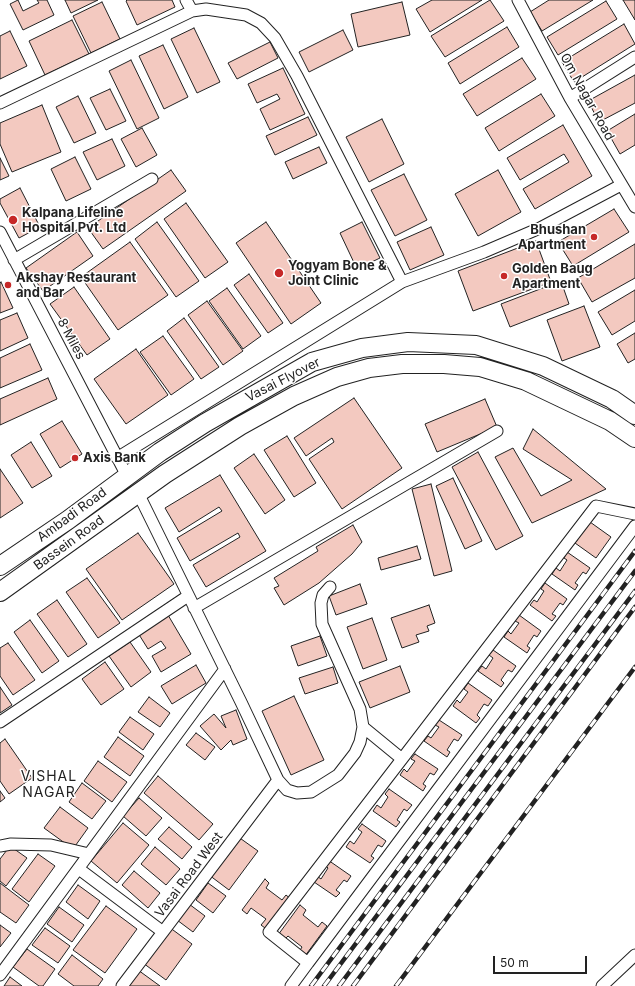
<!DOCTYPE html>
<style>
body{margin:0}
#map{position:relative;width:635px;height:986px;overflow:hidden;background:#fff;font-family:Inter,sans-serif}
canvas{display:block}
.scale{position:absolute;left:493px;top:956px;width:94px;height:18px;box-sizing:border-box;border:2px solid #222;border-top:0;padding-left:5px;font-size:12px;line-height:14px;white-space:nowrap;color:#222;-webkit-text-stroke:3px #fff;paint-order:stroke}
</style>
<div id="map">
<canvas width="635" height="986"></canvas>
<div class="scale">50 m</div>
</div>
<script>
const ctx = document.querySelector('canvas').getContext('2d');
ctx.lineJoin = 'round';
function paint(path, color) { ctx.fillStyle = color; ctx.fill(path, 'evenodd'); }
const toPath = rows => new Path2D(rows.map(r => 'M' + r).join(''));
function stroke(path, color, width, dash) { ctx.strokeStyle = color; ctx.lineWidth = width; ctx.lineCap = dash ? 'butt' : 'round'; ctx.setLineDash(dash || []); ctx.stroke(path); }
function drawText(font, color, halo, rows, align = 'center') {
  ctx.font = font + ' Inter,sans-serif'; ctx.lineWidth = 3; ctx.setLineDash([]); ctx.textBaseline = 'middle'; ctx.strokeStyle = halo; ctx.fillStyle = color; for (const [text, x, y, turn = 0] of rows) {
    ctx.save(); ctx.translate(x, y); ctx.rotate((+turn || 0) * Math.PI / 180); ctx.textAlign = isNaN(turn) ? turn : align; if (halo) ctx.strokeText(text, 0, 0); ctx.fillText(text, 0, 0); ctx.restore();
  }
}
const building = toPath([
 [18,0,23,11,39,3,37,0,47,0,54,15,23,30,10,4,18,0],
 [65,0,98,0,71,13,65,0],
 [127,0,172,0,175,7,137,25,126,1,127,0],
 [432,0,482,0,430,32,416,9,432,0],
 [490,0,504,21,445,57,431,36,490,0],
 [549,0,593,0,542,31,530,12,549,0],
 [623,0,635,0,635,20,623,0],
 [606,1,617,19,558,55,547,37,606,1],
 [102,2,120,39,91,53,73,16,102,2],
 [402,2,410,35,358,47,351,14,402,2],
 [72,20,89,54,45,75,29,41,72,20],
 [624,24,635,44,574,82,562,62,624,24],
 [507,27,519,47,460,84,448,63,507,27],
 [194,28,220,82,197,93,171,39,194,28],
 [343,30,353,50,309,72,299,52,343,30],
 [10,31,27,66,0,79,0,36,10,31],
 [270,42,278,58,237,79,228,63,270,42],
 [163,45,188,97,164,109,139,56,163,45],
 [522,58,536,79,477,116,463,94,522,58],
 [131,60,159,118,137,129,109,71,131,60],
 [283,68,305,114,270,130,260,109,280,99,277,94,257,103,248,84,283,68],
 [635,75,635,103,599,122,588,101,635,75],
 [110,89,126,121,106,130,90,98,110,89],
 [541,94,555,116,499,151,485,128,541,94],
 [78,96,96,133,74,143,56,107,78,96],
 [42,105,61,152,12,172,0,144,0,123,42,105],
 [635,114,635,145,620,154,607,131,635,114],
 [308,117,317,135,275,155,266,136,308,117],
 [382,119,404,164,369,182,346,137,382,119],
 [563,125,592,176,535,209,523,189,569,162,564,154,520,180,507,158,563,125],
 [142,128,157,155,136,167,121,139,142,128],
 [112,139,125,166,97,180,83,152,112,139],
 [319,147,327,163,293,179,285,162,319,147],
 [75,157,91,189,66,201,51,169,75,157],
 [0,158,9,176,0,180,0,158],
 [171,170,186,191,103,249,88,228,171,170],
 [498,170,521,212,478,236,455,194,498,170],
 [404,174,427,220,395,236,371,190,404,174],
 [20,188,40,227,19,238,0,203,0,199,20,188],
 [186,203,228,262,205,278,164,219,186,203],
 [614,209,629,232,573,266,558,242,614,209],
 [157,222,199,281,176,297,135,239,157,222],
 [266,222,321,303,291,324,236,243,266,222],
 [362,222,380,258,357,269,340,233,362,222],
 [431,227,444,255,410,270,397,242,431,227],
 [77,232,93,256,43,291,26,268,77,232],
 [536,241,551,282,473,311,458,271,536,241],
 [130,242,168,295,118,330,81,277,130,242],
 [635,244,635,278,592,302,578,278,635,244],
 [249,274,283,323,268,333,234,285,249,274],
 [561,281,569,304,510,327,501,304,561,281],
 [1,282,13,308,0,313,0,283,1,282],
 [74,287,110,339,87,355,50,304,74,287],
 [227,288,261,336,243,349,209,301,227,288],
 [635,290,635,321,612,335,598,312,635,290],
 [207,301,243,351,223,365,188,315,207,301],
 [584,306,600,347,562,361,547,320,584,306],
 [17,313,28,338,0,351,0,320,17,313],
 [184,318,219,367,201,379,167,331,184,318],
 [635,333,635,359,628,363,617,344,635,333],
 [163,336,194,379,171,395,140,352,163,336],
 [30,344,42,370,0,388,0,358,30,344],
 [136,349,168,395,126,424,94,379,136,349],
 [48,378,57,399,0,425,0,399,48,378],
 [354,398,402,468,342,509,309,459,334,442,332,438,306,456,294,438,354,398],
 [485,399,497,427,437,452,425,424,485,399],
 [62,421,82,454,60,468,40,434,62,421],
 [533,429,606,489,532,523,495,457,513,448,541,496,572,480,523,449,533,429],
 [287,436,316,483,294,497,264,450,287,436],
 [31,442,52,476,32,488,11,455,31,442],
 [478,452,523,536,496,550,452,467,478,452],
 [254,454,285,500,265,514,234,468,254,454],
 [0,469,23,503,0,518,0,469],
 [220,475,266,551,206,587,193,565,240,537,238,533,190,561,177,538,222,511,219,507,179,532,165,508,220,475],
 [453,478,482,541,465,549,436,486,453,478],
 [431,484,452,571,434,576,412,489,431,484],
 [590,522,611,537,596,558,575,543,590,522],
 [353,525,362,542,352,554,319,583,284,605,274,588,279,586,274,578,318,551,316,547,353,525],
 [138,533,174,584,122,620,86,569,138,533],
 [417,546,421,559,381,570,378,558,417,546],
 [567,552,590,568,586,574,583,572,575,583,578,585,575,590,552,574,556,568,560,571,567,560,564,558,567,552],
 [87,578,120,623,98,638,66,592,87,578],
 [545,583,567,599,563,605,560,603,552,614,556,616,552,621,530,605,534,600,537,602,544,591,541,589,545,583],
 [360,584,367,604,336,615,329,596,360,584],
 [57,600,87,644,68,657,37,614,57,600],
 [429,605,435,623,427,626,429,631,416,635,419,642,402,648,391,618,429,605],
 [168,615,191,654,161,672,152,656,166,648,161,641,148,649,138,633,168,615],
 [519,615,541,631,537,637,534,635,527,646,530,648,527,653,504,637,508,631,511,634,519,623,515,621,519,615],
 [372,618,387,660,363,669,347,627,372,618],
 [30,620,59,661,42,673,14,632,30,620],
 [320,636,327,656,298,666,291,646,320,636],
 [130,642,151,672,131,687,109,656,130,642],
 [8,643,35,680,13,695,0,676,0,648,8,643],
 [493,650,516,666,512,672,508,670,501,680,504,683,501,687,478,671,482,666,486,669,493,658,489,655,493,650],
 [105,662,124,689,101,705,82,679,105,662],
 [196,665,206,683,172,704,161,686,196,665],
 [400,666,410,692,370,708,359,682,400,666],
 [333,667,338,683,305,694,299,678,333,667],
 [468,683,492,700,488,706,484,704,477,715,480,718,476,723,453,706,457,700,460,703,468,692,464,689,468,683],
 [0,687,12,705,0,713,0,687],
 [294,696,324,760,291,775,262,711,294,696],
 [149,697,170,713,160,727,138,712,149,697],
 [236,710,247,739,233,745,231,740,221,750,200,726,214,714,226,728,221,716,236,710],
 [130,717,154,734,143,750,119,732,130,717],
 [439,720,462,735,458,741,454,739,447,750,450,752,447,757,424,741,428,736,431,738,439,727,435,725,439,720],
 [196,733,215,747,205,760,186,745,196,733],
 [118,737,144,756,130,776,104,757,118,737],
 [5,739,32,778,9,794,0,781,0,743,5,739],
 [415,754,438,769,434,775,430,773,423,784,426,786,423,791,400,775,404,769,407,772,415,761,411,759,415,754],
 [98,761,127,782,112,802,84,781,98,761],
 [158,776,213,824,199,840,144,793,158,776],
 [82,783,106,801,92,819,69,802,82,783],
 [389,789,412,805,407,811,404,809,397,820,400,822,396,827,373,811,377,805,381,808,388,797,385,794,389,789],
 [0,791,5,798,0,802,0,791],
 [139,798,162,818,146,836,123,816,139,798],
 [60,807,88,828,73,849,44,828,60,807],
 [123,823,149,845,117,883,91,861,123,823],
 [362,824,386,841,382,847,378,845,371,856,374,858,370,863,346,847,350,841,354,844,362,832,358,829,362,824],
 [169,827,192,847,182,859,158,839,169,827],
 [237,836,258,851,229,890,209,875,237,836],
 [10,846,27,858,6,886,0,881,0,859,10,846],
 [155,847,180,869,166,885,141,864,155,847],
 [38,854,55,866,29,902,12,889,38,854],
 [328,860,351,876,347,882,344,880,336,890,340,893,336,897,314,882,317,876,321,879,328,868,325,865,328,860],
 [134,871,160,893,148,908,122,885,134,871],
 [265,879,269,883,266,888,282,900,286,895,292,900,269,931,261,925,266,919,251,908,247,914,242,910,265,879],
 [0,883,29,905,16,923,0,912,0,883],
 [208,883,226,896,213,913,196,900,208,883],
 [78,885,100,901,88,919,66,902,78,885],
 [189,904,205,916,193,932,177,920,189,904],
 [300,905,306,910,303,915,318,927,322,922,327,926,305,956,299,952,302,947,288,936,284,940,278,935,300,905],
 [106,906,137,929,105,973,73,950,106,906],
 [59,907,84,925,72,942,47,924,59,907],
 [0,925,11,933,0,947,0,925],
 [169,927,192,944,166,980,143,963,169,927],
 [45,928,70,946,58,963,32,945,45,928],
 [27,949,55,969,43,986,39,986,13,967,27,949],
 [72,955,103,979,98,986,74,986,58,974,72,955],
 [138,970,160,986,126,986,138,970],
 [10,977,22,986,4,986,10,977]
]);
paint(building, '#f3c9c0');
stroke(building, '#222', 1);
const street = toPath([
 [186,0,192,11],
 [518,0,570,98,635,207],
 [570,98,635,57],
 [0,103,192,11,206,9,246,15,261,23,275,38,297,76,402,282],
 [0,232,127,476],
 [14,260,152,179],
 [117,458,402,282,484,252,540,228,621,185],
 [138,493,241,702,278,780,287,790,297,793,311,792,338,775,355,753,360,742,363,727,360,709,322,624,321,603,323,595,330,587],
 [194,608,497,431],
 [0,722,188,596],
 [363,727,402,759,596,506,635,514],
 [402,759,269,932,308,963,635,526],
 [0,846,11,844,51,845,89,854],
 [79,869,163,932],
 [0,975,225,669],
 [122,986,278,780],
 [291,986,308,963],
 [602,986,635,955]
]);
const primary = toPath([
 [0,566,68,520,160,452,205,423,312,362,362,348,408,342,476,345,543,366,612,399,635,415],
 [0,592,165,474,240,426,294,396,337,377,369,368,402,364,444,364,480,367,526,381,610,421,635,438]
]);
stroke(street, '#222', 13);
stroke(primary, '#222', 20);
stroke(street, '#fff', 11);
stroke(primary, '#fff', 18);
const rail = toPath([
 [311,986,635,551],
 [324,986,635,571],
 [339,986,635,591],
 [353,986,635,607],
 [396,986,635,667]
]);
stroke(rail, '#222', 4.5);
stroke(rail, '#fff', 3, [9]);
for (const [x, y, r, color] of [
 [13,220,5,"#c62828"],
 [594,237,4,"#c62828"],
 [279,273,5,"#c62828"],
 [504,276,4,"#c62828"],
 [8,285,4,"#c62828"],
 [75,458,4,"#c62828"]
]) { const dot = new Path2D(); dot.arc(x, y, r, 0, 2 * Math.PI); ctx.fillStyle = color; ctx.fill(dot); stroke(dot, '#fff', 1.5); }
drawText('13px', '#222', '#fff', [
 ["Om Nagar Road",587,97,61],
 ["8 Miles",71,339,62],
 ["Vasai Flyover",283,380,-27],
 ["Ambadi Road",72,515,-36],
 ["Bassein Road",69,543,-36],
 ["Vasai Road West",189,875,-53]
]);
drawText('bold 13px', '#222', '#fff', [
 ["Kalpana Lifeline",22,213],
 ["Hospital Pvt. Ltd",22,228],
 ["Bhushan",586,230,"right"],
 ["Apartment",586,245,"right"],
 ["Yogyam Bone &",288,266],
 ["Joint Clinic",288,281],
 ["Golden Baug",512,269],
 ["Apartment",512,284],
 ["Akshay Restaurant",16,278],
 ["and Bar",16,293],
 ["Axis Bank",83,458]
], 'left');
ctx.letterSpacing = '1px';
drawText('14px', '#222', '#fff', [
 ["VISHAL",49,777],
 ["NAGAR",49,793]
]);
ctx.letterSpacing = '0px';
</script>
